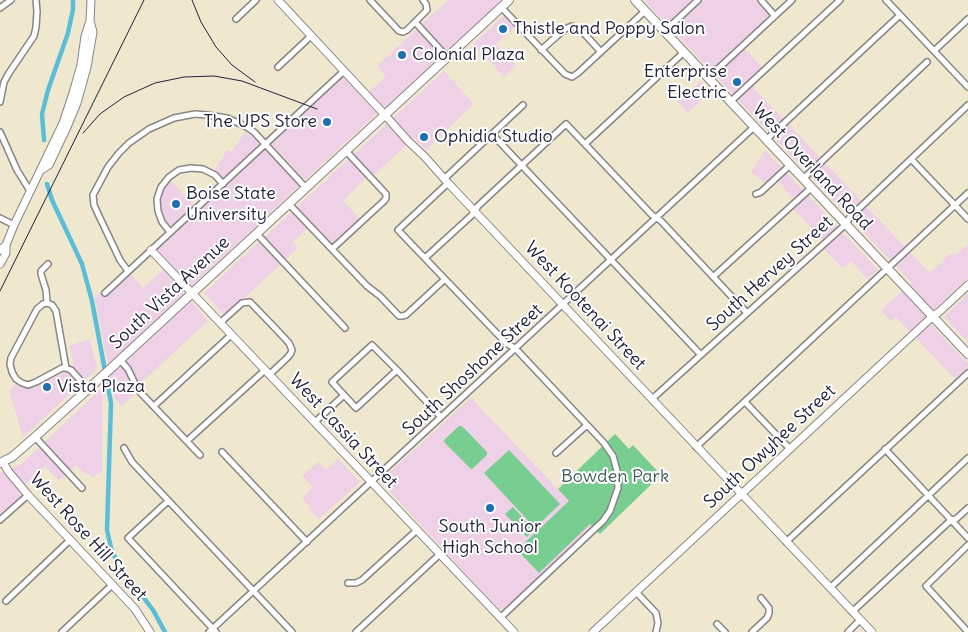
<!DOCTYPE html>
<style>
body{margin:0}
canvas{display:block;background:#efe8cf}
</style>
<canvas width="968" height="632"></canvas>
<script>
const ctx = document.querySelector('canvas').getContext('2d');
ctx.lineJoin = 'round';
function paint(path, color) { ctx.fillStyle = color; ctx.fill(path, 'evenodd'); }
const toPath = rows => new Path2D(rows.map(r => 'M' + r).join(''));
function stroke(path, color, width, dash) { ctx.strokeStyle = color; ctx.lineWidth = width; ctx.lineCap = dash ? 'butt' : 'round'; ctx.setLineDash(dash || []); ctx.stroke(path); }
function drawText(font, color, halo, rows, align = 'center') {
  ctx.font = font + ' Delius,sans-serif'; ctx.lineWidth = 4; ctx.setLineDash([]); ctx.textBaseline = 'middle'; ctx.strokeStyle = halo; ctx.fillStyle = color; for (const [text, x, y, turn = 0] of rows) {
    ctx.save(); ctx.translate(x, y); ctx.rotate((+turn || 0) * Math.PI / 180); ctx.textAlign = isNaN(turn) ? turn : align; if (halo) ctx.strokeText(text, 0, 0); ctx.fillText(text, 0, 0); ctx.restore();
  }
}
paint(toPath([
 [449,0,502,0,385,111,369,92,386,76,377,66,437,10,438,10],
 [644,0,692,0,666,24],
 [704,0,756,0,770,15,741,44,763,69,749,83,930,273,951,253,954,256,968,244,968,278,925,318,968,364,968,367,955,379,896,317,891,321,881,310,912,283,672,30],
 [502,17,506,17,515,27,496,44,516,65,504,77,473,44],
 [444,71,474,104,425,151,425,149,414,138,368,180,366,178,343,201,360,219,331,246,311,225,293,242,298,248,225,316,204,293],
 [343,76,377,113,305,180,271,143],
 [701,81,711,92,688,113,677,101],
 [245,132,258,141,259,144,258,147,225,177,221,177,214,171,227,150,231,152],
 [266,148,300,185,191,287,157,250],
 [765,150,878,270,867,279,851,261,842,268,824,249,828,245,793,209,799,204,777,181,771,187,751,172],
 [170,180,194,205,174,224,171,225,169,224,164,218,161,210,160,202,164,187],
 [164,269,208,321,134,389,136,393,122,406,114,397,95,297,103,290,108,295,130,274,143,288],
 [968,293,968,342,945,318,945,316],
 [90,339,97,369,23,437,9,390,16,384,22,388,36,387,67,371,74,364,69,346],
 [103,387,102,471,93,478,89,474,87,475,76,465,59,481,45,466,18,492,21,496,0,516,0,473,20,465],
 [471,398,593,526,504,609,498,609,383,484,382,481,382,479],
 [338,459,360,482,319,519,309,509,311,508,302,498,313,487,302,476,318,462,326,470]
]), '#eed0e7');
paint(toPath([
 [459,426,462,426,487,452,487,455,472,469,470,468,444,442,445,439],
 [615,434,629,449,633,445,661,475,600,534,590,524,539,573,517,550,569,501,558,489],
 [509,450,560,504,535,528,484,473],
 [513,507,534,530,527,537,505,514]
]), '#78cd91');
stroke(toPath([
 [44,140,42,114,48,90,68,33,73,9,73,0],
 [47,184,52,200,82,264,92,301,111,403,107,530,112,552,123,571,153,610,165,632]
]), '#5bbed9', 4.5);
const street = toPath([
 [370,0,399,31,403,32,407,30,415,22,447,57],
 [761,0,775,16],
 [886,0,968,87],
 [501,7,565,74,572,77,578,73,645,11],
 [0,8,11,0],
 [236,19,256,0],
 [415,22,427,10,426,4,423,0],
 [664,32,698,0],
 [541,50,565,29,572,26,581,30,601,52],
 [934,51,968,19],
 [278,67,311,36],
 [708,78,792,0],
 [0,102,4,82,9,73,34,36,36,27,37,11,36,0],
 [730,102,840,0],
 [0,132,17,170,30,191],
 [492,134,701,355],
 [766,140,900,15],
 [585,144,684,52],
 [911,159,968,219],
 [444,179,523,105],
 [803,179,927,62],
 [448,183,398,230,507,344,515,348,604,443,613,456,617,471,618,488,610,511,603,521,500,618],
 [756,194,761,192,790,165],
 [289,204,367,286,380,296,399,316,402,316,406,315,445,279],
 [0,218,14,225],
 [170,232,162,222,158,211,157,199,161,187,169,177,179,170,191,168,203,169,215,175,223,184],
 [257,234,345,328],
 [332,249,384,201,386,198,386,194,346,151],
 [425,258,472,215,478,206,566,124,652,215,661,221,747,313],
 [128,271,120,260,99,216,94,205,93,195,108,167,119,153,129,143,149,129,174,118,195,114,207,115,227,118,245,126,254,132,306,188],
 [713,277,811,188],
 [105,293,344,71],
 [47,303,46,290,41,274,41,271,48,264],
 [221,322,242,303,250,302,276,329,289,343,292,350,291,353,288,357,269,375],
 [120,360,128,369,138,390,200,455],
 [66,368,56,311,52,305,47,303,43,304,37,309,11,358,10,364,12,372,16,379,22,383,28,385,36,382,62,368,66,368,71,370,88,389],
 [397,370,356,408,332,382,372,345,397,370,438,414,441,417],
 [652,399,846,224,850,217,968,105],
 [745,402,790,449],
 [154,406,231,335],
 [315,422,344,395],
 [35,437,82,488],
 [187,441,265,370],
 [696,447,968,193],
 [124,448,132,462,292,632],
 [885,449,968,538],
 [222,452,307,542],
 [556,453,587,425],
 [168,501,128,538,216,632],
 [0,520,28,495],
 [786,542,968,373],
 [348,583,356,583,362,580,417,530],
 [830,588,968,458],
 [636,592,656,613,658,623,656,632],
 [6,601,70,540],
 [852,612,951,520,956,519,968,508],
 [717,624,725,632],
 [62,632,112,585],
 [209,632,754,127],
 [356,632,440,554],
 [752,632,767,618,769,613,769,608,761,598],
 [848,632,860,620],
 [968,632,926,586,968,545]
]);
const secondary = toPath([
 [278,0,385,115,408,141,425,157,448,183,872,632],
 [41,170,49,165,67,127,77,103,87,67,93,32,90,21],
 [0,250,6,245,14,225,63,123,73,93,81,65,85,36,90,21,91,0],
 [151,250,514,632],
 [0,264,6,253,6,245],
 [3,462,8,471,28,495,135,609,150,632],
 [593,632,933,316,939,312,968,285]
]);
const primary = toPath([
 [635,0,968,354],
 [0,463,12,457,35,437,108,371,509,0]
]);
stroke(street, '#888585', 8);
stroke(secondary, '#888585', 9);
stroke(primary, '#888585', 10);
stroke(street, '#fff', 5);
stroke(secondary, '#fff', 7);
stroke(primary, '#fff', 8);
stroke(toPath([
 [192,0,201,22,216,47,232,65,255,82],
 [83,133,100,114,124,97,155,83,184,77,214,76,242,81,317,109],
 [0,291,144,0]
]), '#22223b', 1);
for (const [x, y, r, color] of [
 [503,29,5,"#1f6fb2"],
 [402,55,5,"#1f6fb2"],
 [737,82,5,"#1f6fb2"],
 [327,122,5,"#1f6fb2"],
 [424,137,5,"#1f6fb2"],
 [176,204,5,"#1f6fb2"],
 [47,387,5,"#1f6fb2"],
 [490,508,5,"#1f6fb2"]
]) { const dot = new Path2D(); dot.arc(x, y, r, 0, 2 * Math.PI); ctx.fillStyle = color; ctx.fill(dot); stroke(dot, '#fff', 2); }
drawText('18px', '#22223b', '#fff', [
 ["Thistle and Poppy Salon",513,29],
 ["Colonial Plaza",412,55],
 ["Enterprise",727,72,"right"],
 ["Electric",727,93,"right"],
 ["The UPS Store",317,122,"right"],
 ["Ophidia Studio",434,137],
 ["Boise State",186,194],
 ["University",186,215],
 ["Vista Plaza",57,387],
 ["South Junior",490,527,"center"],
 ["High School",490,548,"center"]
], 'left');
drawText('18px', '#22223b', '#fff', [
 ["West Overland Road",812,167,47],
 ["South Hervey Street",770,274,-42],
 ["South Vista Avenue",170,293,-43],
 ["West Kootenai Street",585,306,47],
 ["South Shoshone Street",473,370,-43],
 ["West Cassia Street",343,431,47],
 ["South Owyhee Street",770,447,-43],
 ["West Rose Hill Street",88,537,48]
]);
drawText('18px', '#405e59', '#fff', [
 ["Bowden Park",615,477]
]);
</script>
